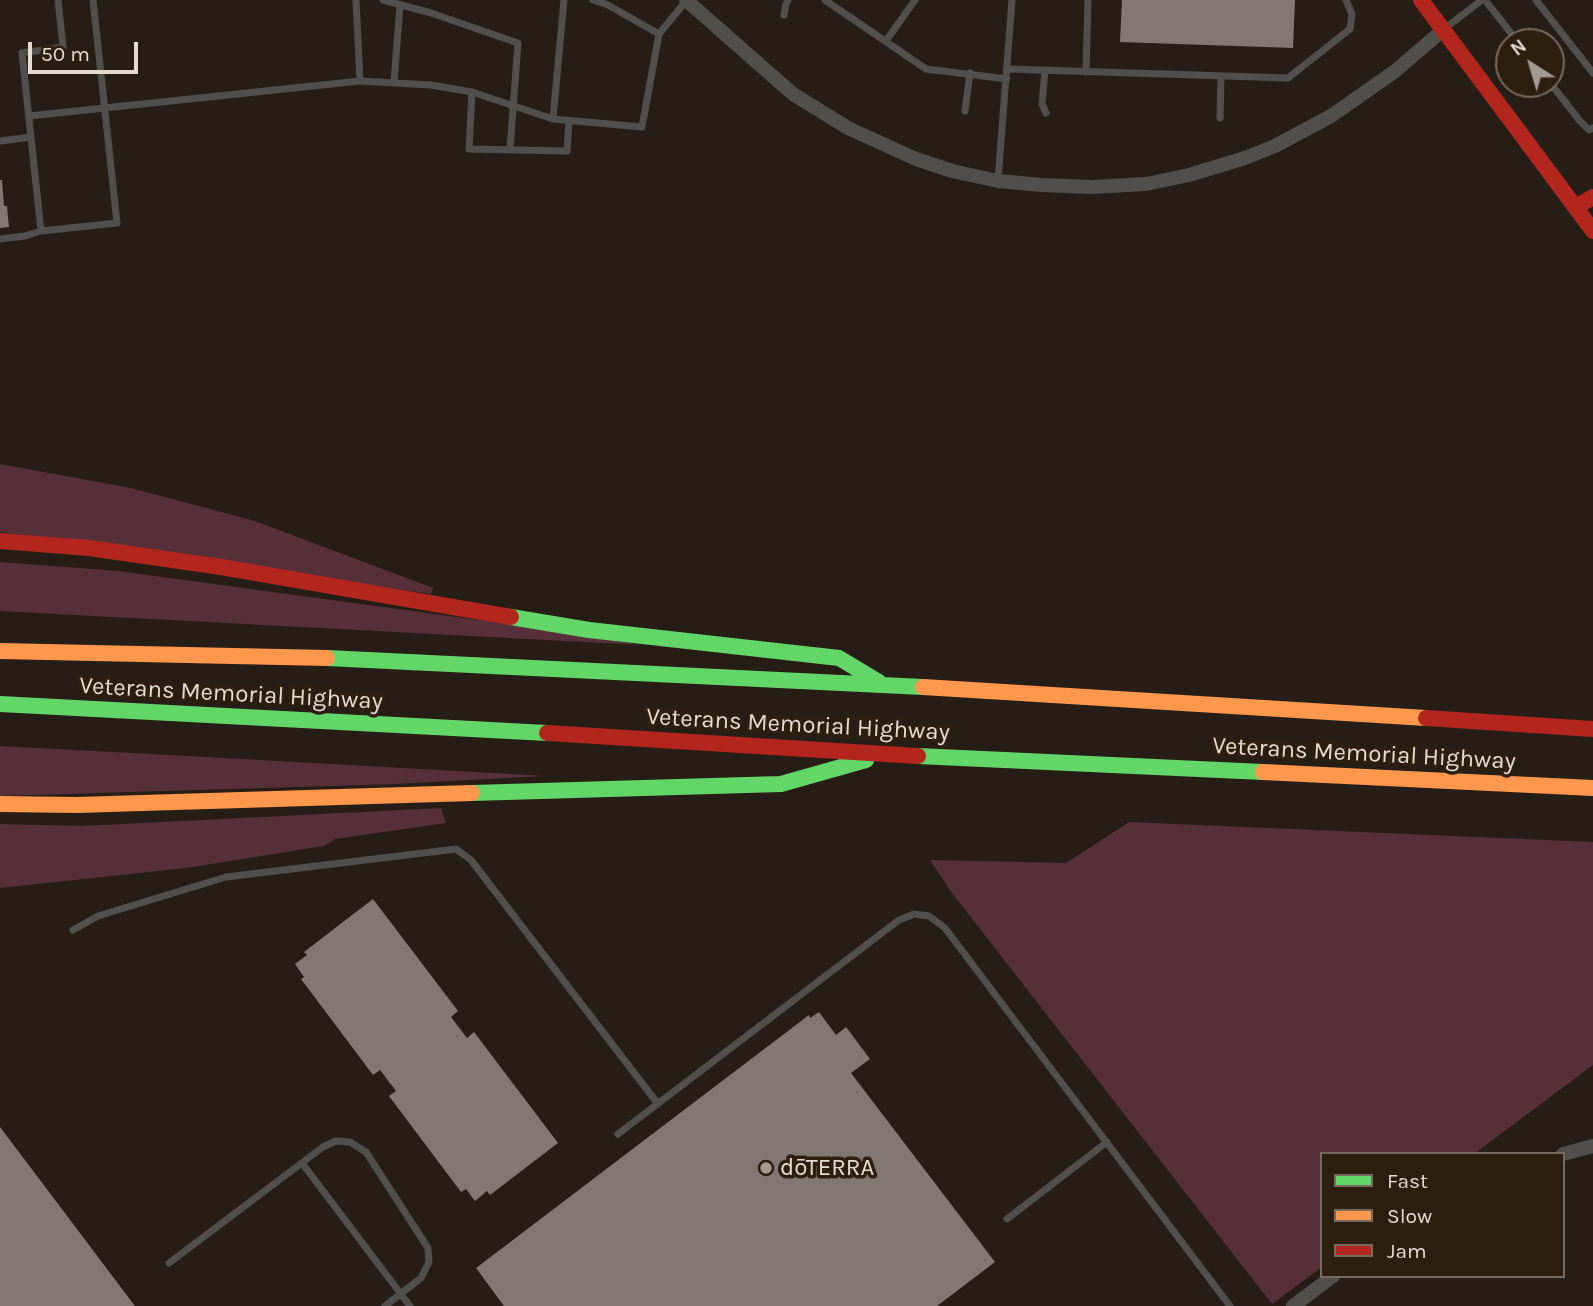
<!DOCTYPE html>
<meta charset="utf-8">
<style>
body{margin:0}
#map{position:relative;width:1593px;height:1306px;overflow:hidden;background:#261e16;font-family:Karla,sans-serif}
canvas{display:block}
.legend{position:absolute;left:1320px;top:1152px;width:245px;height:126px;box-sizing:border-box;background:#2c1f10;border:2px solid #766a5e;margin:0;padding:9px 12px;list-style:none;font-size:21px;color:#e4dbd2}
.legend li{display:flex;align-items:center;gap:14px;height:35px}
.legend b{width:35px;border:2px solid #766a5e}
.north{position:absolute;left:1495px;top:28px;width:70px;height:70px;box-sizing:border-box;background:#2c1f10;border:2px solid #766a5e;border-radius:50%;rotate:323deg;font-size:19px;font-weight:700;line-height:28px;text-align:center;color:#e4dbd2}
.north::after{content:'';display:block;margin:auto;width:24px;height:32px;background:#a29990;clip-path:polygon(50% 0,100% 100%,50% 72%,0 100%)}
.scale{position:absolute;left:28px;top:42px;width:110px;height:32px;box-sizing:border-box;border:4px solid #e4dbd2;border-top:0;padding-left:9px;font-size:21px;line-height:24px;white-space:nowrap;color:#e4dbd2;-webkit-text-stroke:5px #2c1f10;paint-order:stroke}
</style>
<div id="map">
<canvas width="1593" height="1306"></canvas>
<ul class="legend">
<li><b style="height:9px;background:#63d668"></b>Fast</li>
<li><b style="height:9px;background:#ff974d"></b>Slow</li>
<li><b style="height:9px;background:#b3261e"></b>Jam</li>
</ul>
<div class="north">N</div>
<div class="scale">50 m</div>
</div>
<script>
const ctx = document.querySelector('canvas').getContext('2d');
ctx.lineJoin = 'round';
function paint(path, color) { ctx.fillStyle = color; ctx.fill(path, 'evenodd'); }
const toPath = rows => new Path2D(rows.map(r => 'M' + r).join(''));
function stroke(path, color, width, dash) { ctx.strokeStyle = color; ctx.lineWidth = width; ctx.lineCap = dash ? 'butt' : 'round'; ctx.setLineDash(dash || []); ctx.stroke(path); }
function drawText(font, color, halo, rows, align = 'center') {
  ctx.font = font + ' Karla,sans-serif'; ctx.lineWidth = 7; ctx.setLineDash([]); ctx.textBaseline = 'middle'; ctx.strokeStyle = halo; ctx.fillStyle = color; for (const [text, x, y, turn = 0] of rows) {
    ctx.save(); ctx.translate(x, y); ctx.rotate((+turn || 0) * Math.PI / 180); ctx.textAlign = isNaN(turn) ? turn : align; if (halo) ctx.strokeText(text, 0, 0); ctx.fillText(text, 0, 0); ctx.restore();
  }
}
paint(toPath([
 [0,464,131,488,255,521,433,588,431,594,0,532],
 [0,562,118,571,553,630,640,645,0,611],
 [0,746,225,758,545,776,395,784,0,796],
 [441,808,446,823,335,839,324,846,186,868,0,888,0,824,82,826],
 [1129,822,1593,842,1593,1065,1474,1154,1322,1154,1322,1267,1272,1304,952,893,930,860,1066,863]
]), '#562f39');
paint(toPath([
 [1122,0,1295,0,1293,48,1120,42],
 [0,180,2,180,4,206,7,206,9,227,0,228],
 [373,899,458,1011,451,1017,467,1038,474,1032,558,1143,490,1195,487,1191,475,1201,466,1189,461,1192,389,1096,396,1091,380,1070,373,1075,301,979,304,977,295,964,307,955,304,952],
 [819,1012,836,1035,846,1027,870,1059,851,1073,995,1262,937,1306,504,1306,476,1268,809,1015,810,1018],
 [0,1127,135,1306,0,1306]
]), '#817873');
stroke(toPath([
 [58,0,63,47,22,53,41,231,117,223,93,0],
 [356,0,360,81],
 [383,0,431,13,518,43,510,149],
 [593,0,608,5,659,34],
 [825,0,926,69,1007,79],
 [1485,0,1518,42],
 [1536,0,1593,73],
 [784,15,786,4,788,0],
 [1444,29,1482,0],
 [886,41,915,0],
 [1008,69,1288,78,1350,29,1352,14,1346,0],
 [1045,70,1042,104,1046,113],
 [1086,72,1088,0],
 [394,82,400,5],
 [1551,84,1580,121,1589,130,1593,128],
 [472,92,469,149,567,151,569,121],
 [965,111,970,73],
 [29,116,360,81,431,85,472,92,553,119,642,127,659,34,686,1],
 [1220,118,1221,76],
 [553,119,564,0],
 [0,141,31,137],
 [998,180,1012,0],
 [0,239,25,236,41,231],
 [73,930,98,916,226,877,456,849,471,860,658,1104],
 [618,1134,899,920,914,914,929,916,945,928,1230,1306],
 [302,1163,410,1306],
 [1007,1219,1107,1142],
 [169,1263,323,1147,336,1141,350,1142,366,1152,428,1248,429,1262,421,1278,385,1306]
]), '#504f4b', 7);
stroke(toPath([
 [686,0,793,94,848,128,916,159,952,171,998,181,1042,185,1092,187,1146,184,1189,175,1245,158,1275,146,1331,116,1394,72,1443,30],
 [1563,1154,1593,1146],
 [1293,1306,1333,1276]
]), '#504f4b', 14);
stroke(toPath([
 [511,617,589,630,839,658,879,682],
 [327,658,923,687],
 [0,704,547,733],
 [918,756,1263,772],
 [472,793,781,784,866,760]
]), '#63d668', 16);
stroke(toPath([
 [0,651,327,658],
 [923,687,1426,718],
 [1263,772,1593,788],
 [0,804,77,805,472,793]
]), '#ff974d', 16);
stroke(toPath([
 [1421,0,1593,231],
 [1576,207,1593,197],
 [0,541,89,548,221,567,511,617],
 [1426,718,1593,729],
 [547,733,918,756]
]), '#b3261e', 16);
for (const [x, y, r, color] of [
 [766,1168,7,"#a29990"]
]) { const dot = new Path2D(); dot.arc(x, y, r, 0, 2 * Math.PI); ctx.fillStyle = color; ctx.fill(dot); stroke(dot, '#2c1f10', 2.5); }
drawText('24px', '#e4dbd2', '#2c1f10', [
 ["Veterans Memorial Highway",231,694,3],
 ["Veterans Memorial Highway",798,725,3],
 ["Veterans Memorial Highway",1364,754,3]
]);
drawText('24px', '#e4dbd2', '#2c1f10', [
 ["dōTERRA",780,1168]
], 'left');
</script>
